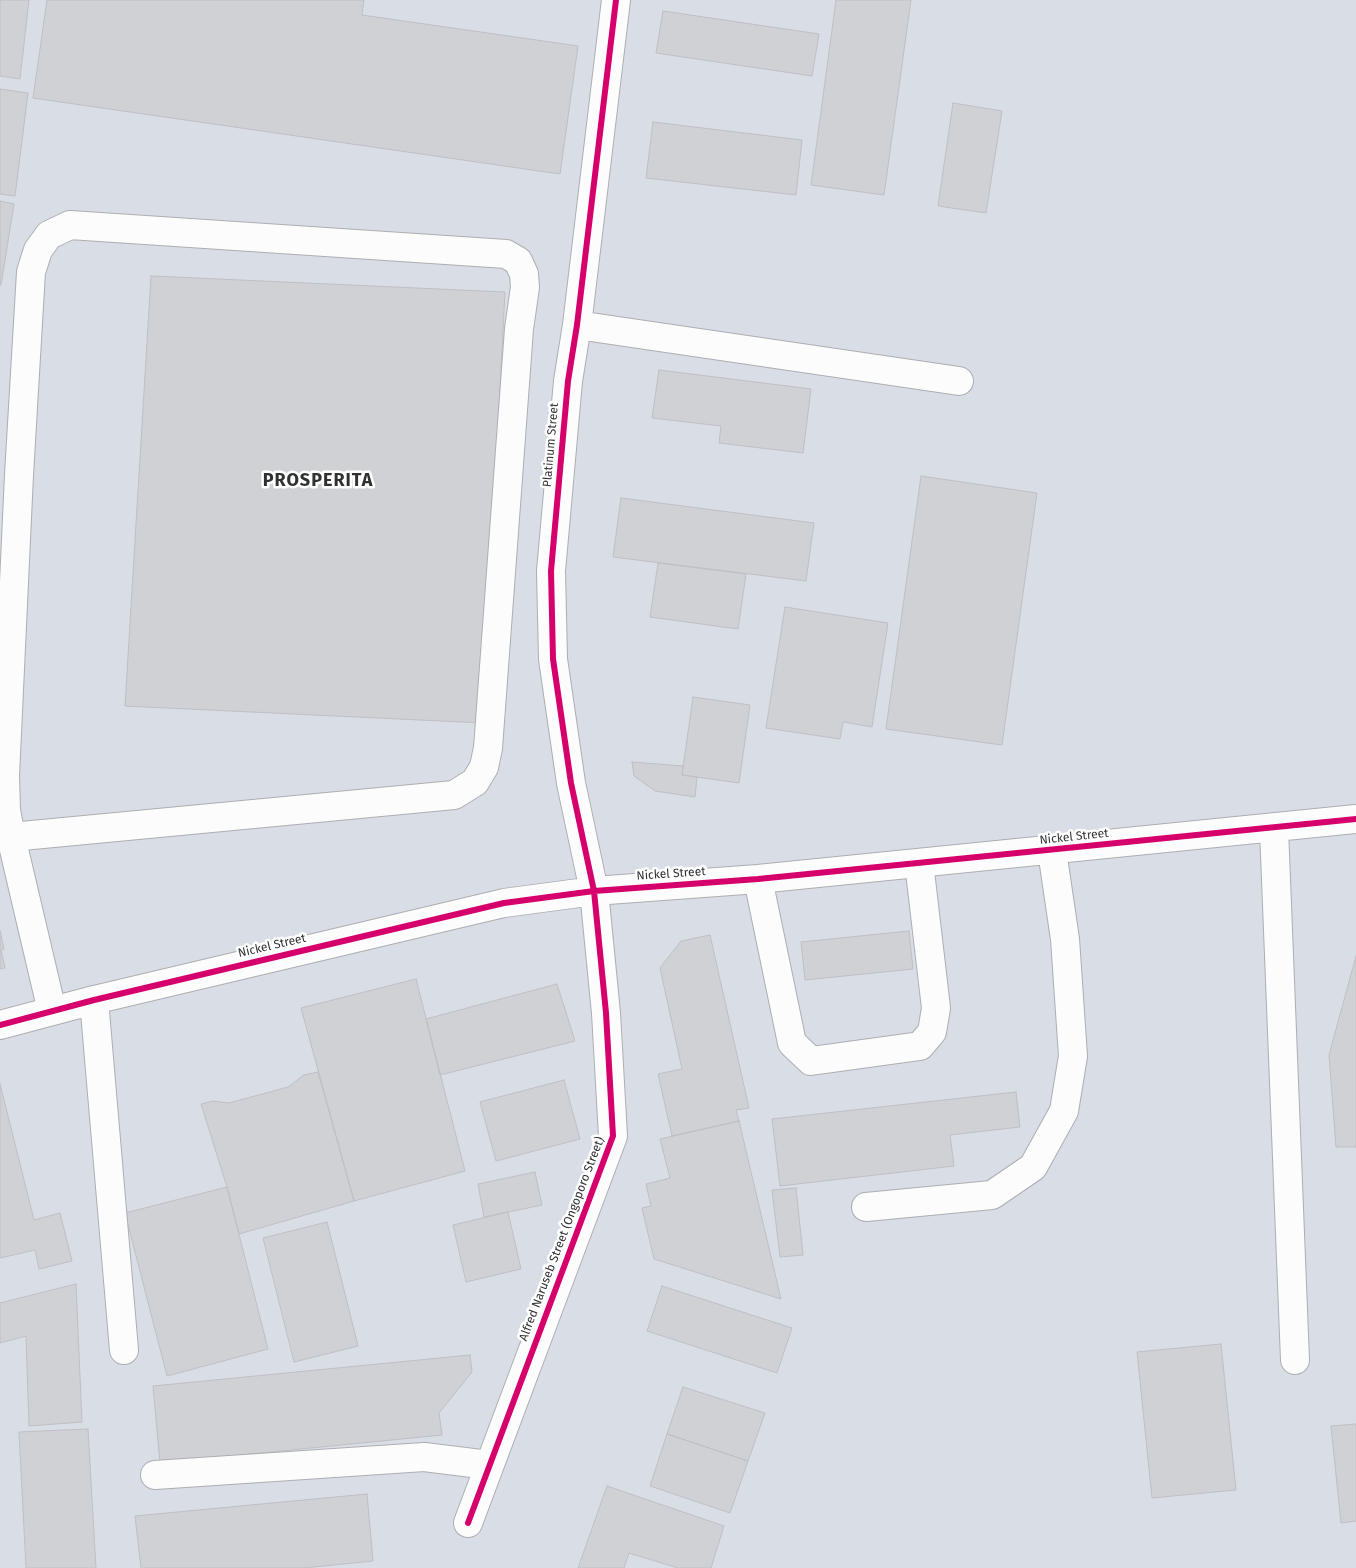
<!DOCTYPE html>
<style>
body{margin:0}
canvas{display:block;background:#eaecf0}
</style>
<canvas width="1356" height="1568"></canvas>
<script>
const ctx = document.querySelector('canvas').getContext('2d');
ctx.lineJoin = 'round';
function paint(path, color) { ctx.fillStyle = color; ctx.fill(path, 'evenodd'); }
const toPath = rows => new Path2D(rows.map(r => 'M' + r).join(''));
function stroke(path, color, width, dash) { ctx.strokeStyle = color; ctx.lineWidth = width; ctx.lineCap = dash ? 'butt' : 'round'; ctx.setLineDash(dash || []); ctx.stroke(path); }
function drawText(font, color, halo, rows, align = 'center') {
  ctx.font = font + ' "Fira Sans",sans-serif'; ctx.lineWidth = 5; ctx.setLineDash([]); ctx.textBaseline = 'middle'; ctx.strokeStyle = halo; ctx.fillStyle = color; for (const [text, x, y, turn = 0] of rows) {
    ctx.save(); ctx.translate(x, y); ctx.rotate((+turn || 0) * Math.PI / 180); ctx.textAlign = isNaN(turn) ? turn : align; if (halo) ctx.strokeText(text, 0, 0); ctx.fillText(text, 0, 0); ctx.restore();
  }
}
paint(toPath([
 [0,0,1356,0,1356,1568,0,1568]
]), '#d8dde6');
const building = toPath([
 [0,0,29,0,20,79,0,76,0,0],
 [47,0,364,0,362,15,578,46,560,174,33,98,47,0],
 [836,0,911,0,884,195,811,185,836,0],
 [663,11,819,34,812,76,656,53,663,11],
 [0,89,28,93,15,196,0,194,0,89],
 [953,103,1002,111,986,213,938,206,953,103],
 [653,122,802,140,796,195,646,178,653,122],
 [0,201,14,204,1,285,0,285,0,201],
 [151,276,505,292,483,723,125,706,151,276],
 [659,370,811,389,803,453,719,443,721,426,652,418,659,370],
 [921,476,1037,493,1002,745,886,729,921,476],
 [621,498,814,523,806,581,613,557,621,498],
 [658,563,746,574,738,629,650,617,658,563],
 [785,607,888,623,872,727,843,722,840,739,766,728,785,607],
 [693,697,750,705,739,783,682,775,693,697],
 [632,762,683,766,682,775,697,777,695,797,655,791,634,776,632,762],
 [0,931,4,949,1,950,5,968,0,969,0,931],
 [909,931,913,969,805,980,801,942,909,931],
 [710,935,749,1108,736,1110,739,1121,672,1136,658,1074,682,1069,660,968,681,941,710,935],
 [1356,956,1356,1147,1336,1147,1329,1055,1356,956],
 [416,979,465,1171,354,1201,301,1008,416,979],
 [557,984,575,1041,440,1075,426,1019,557,984],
 [318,1072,354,1201,239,1234,227,1187,201,1104,213,1101,229,1103,288,1087,304,1075,318,1072],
 [564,1080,580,1139,496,1161,480,1102,564,1080],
 [0,1084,34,1220,60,1213,72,1261,39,1269,35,1250,0,1258,0,1084],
 [1016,1092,1020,1127,950,1135,954,1166,780,1186,772,1119,1016,1092],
 [739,1121,781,1299,654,1259,642,1208,651,1206,646,1184,670,1178,660,1139,739,1121],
 [535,1172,542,1205,484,1217,478,1184,535,1172],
 [227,1187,268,1349,167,1376,125,1213,227,1187],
 [796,1188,803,1255,780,1257,772,1190,796,1188],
 [508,1212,521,1269,466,1282,453,1225,508,1212],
 [327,1222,358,1346,294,1362,263,1238,327,1222],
 [76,1284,82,1422,29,1426,26,1336,0,1343,0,1303,76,1284],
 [662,1286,792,1328,777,1373,647,1331,662,1286],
 [1221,1344,1236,1490,1152,1498,1137,1352,1221,1344],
 [470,1355,472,1372,439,1413,442,1435,160,1463,153,1386,470,1355],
 [683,1387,765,1413,748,1461,667,1434,683,1387],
 [1356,1424,1356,1521,1341,1523,1331,1426,1356,1424],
 [88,1429,96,1568,26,1568,19,1432,88,1429],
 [667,1434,748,1461,730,1513,650,1486,667,1434],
 [607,1486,724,1526,711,1568,678,1568,629,1553,624,1568,578,1568,607,1486],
 [367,1494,373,1561,304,1568,141,1568,135,1516,367,1494]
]);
paint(building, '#d0d1d4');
stroke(building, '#bfc0c3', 1);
const minor = toPath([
 [577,325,959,381],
 [1274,829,1295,1360],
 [11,837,454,795,475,782,484,767,488,748,519,329,525,287,524,274,518,261,506,254,70,225,49,235,38,250,31,272,19,475,5,776,6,810,11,837,52,1011],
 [758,879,792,1043,811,1061,920,1046,932,1032,936,1008,919,863],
 [94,1000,124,1350],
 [0,1025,94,1000,504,903,594,891,758,879,1356,819],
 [866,1207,992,1195,1033,1167,1064,1111,1073,1056,1065,939,1052,851],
 [155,1475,424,1457,489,1465],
 [468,1523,613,1136,606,1013,594,891,571,783,553,659,551,571,568,381,577,325,616,0]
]);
stroke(minor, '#adaeb1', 30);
stroke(minor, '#fcfcfd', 28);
stroke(toPath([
 [0,1025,94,1000,504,903,594,891,758,879,1356,819],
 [468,1523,613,1136,606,1013,594,891,571,783,553,659,551,571,568,381,577,325,616,0]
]), '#d6006c', 6);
drawText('12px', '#2f3133', '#fff', [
 ["Platinum Street",551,445,-85],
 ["Nickel Street",1074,837,-6],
 ["Nickel Street",671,874,-4],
 ["Nickel Street",272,946,-13],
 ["Alfred Naruseb Street (Ongoporo Street)",562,1239,-69]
]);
ctx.letterSpacing = '1px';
drawText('bold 18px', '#2f3133', '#fff', [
 ["PROSPERITA",318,481]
]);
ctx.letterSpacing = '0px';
</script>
